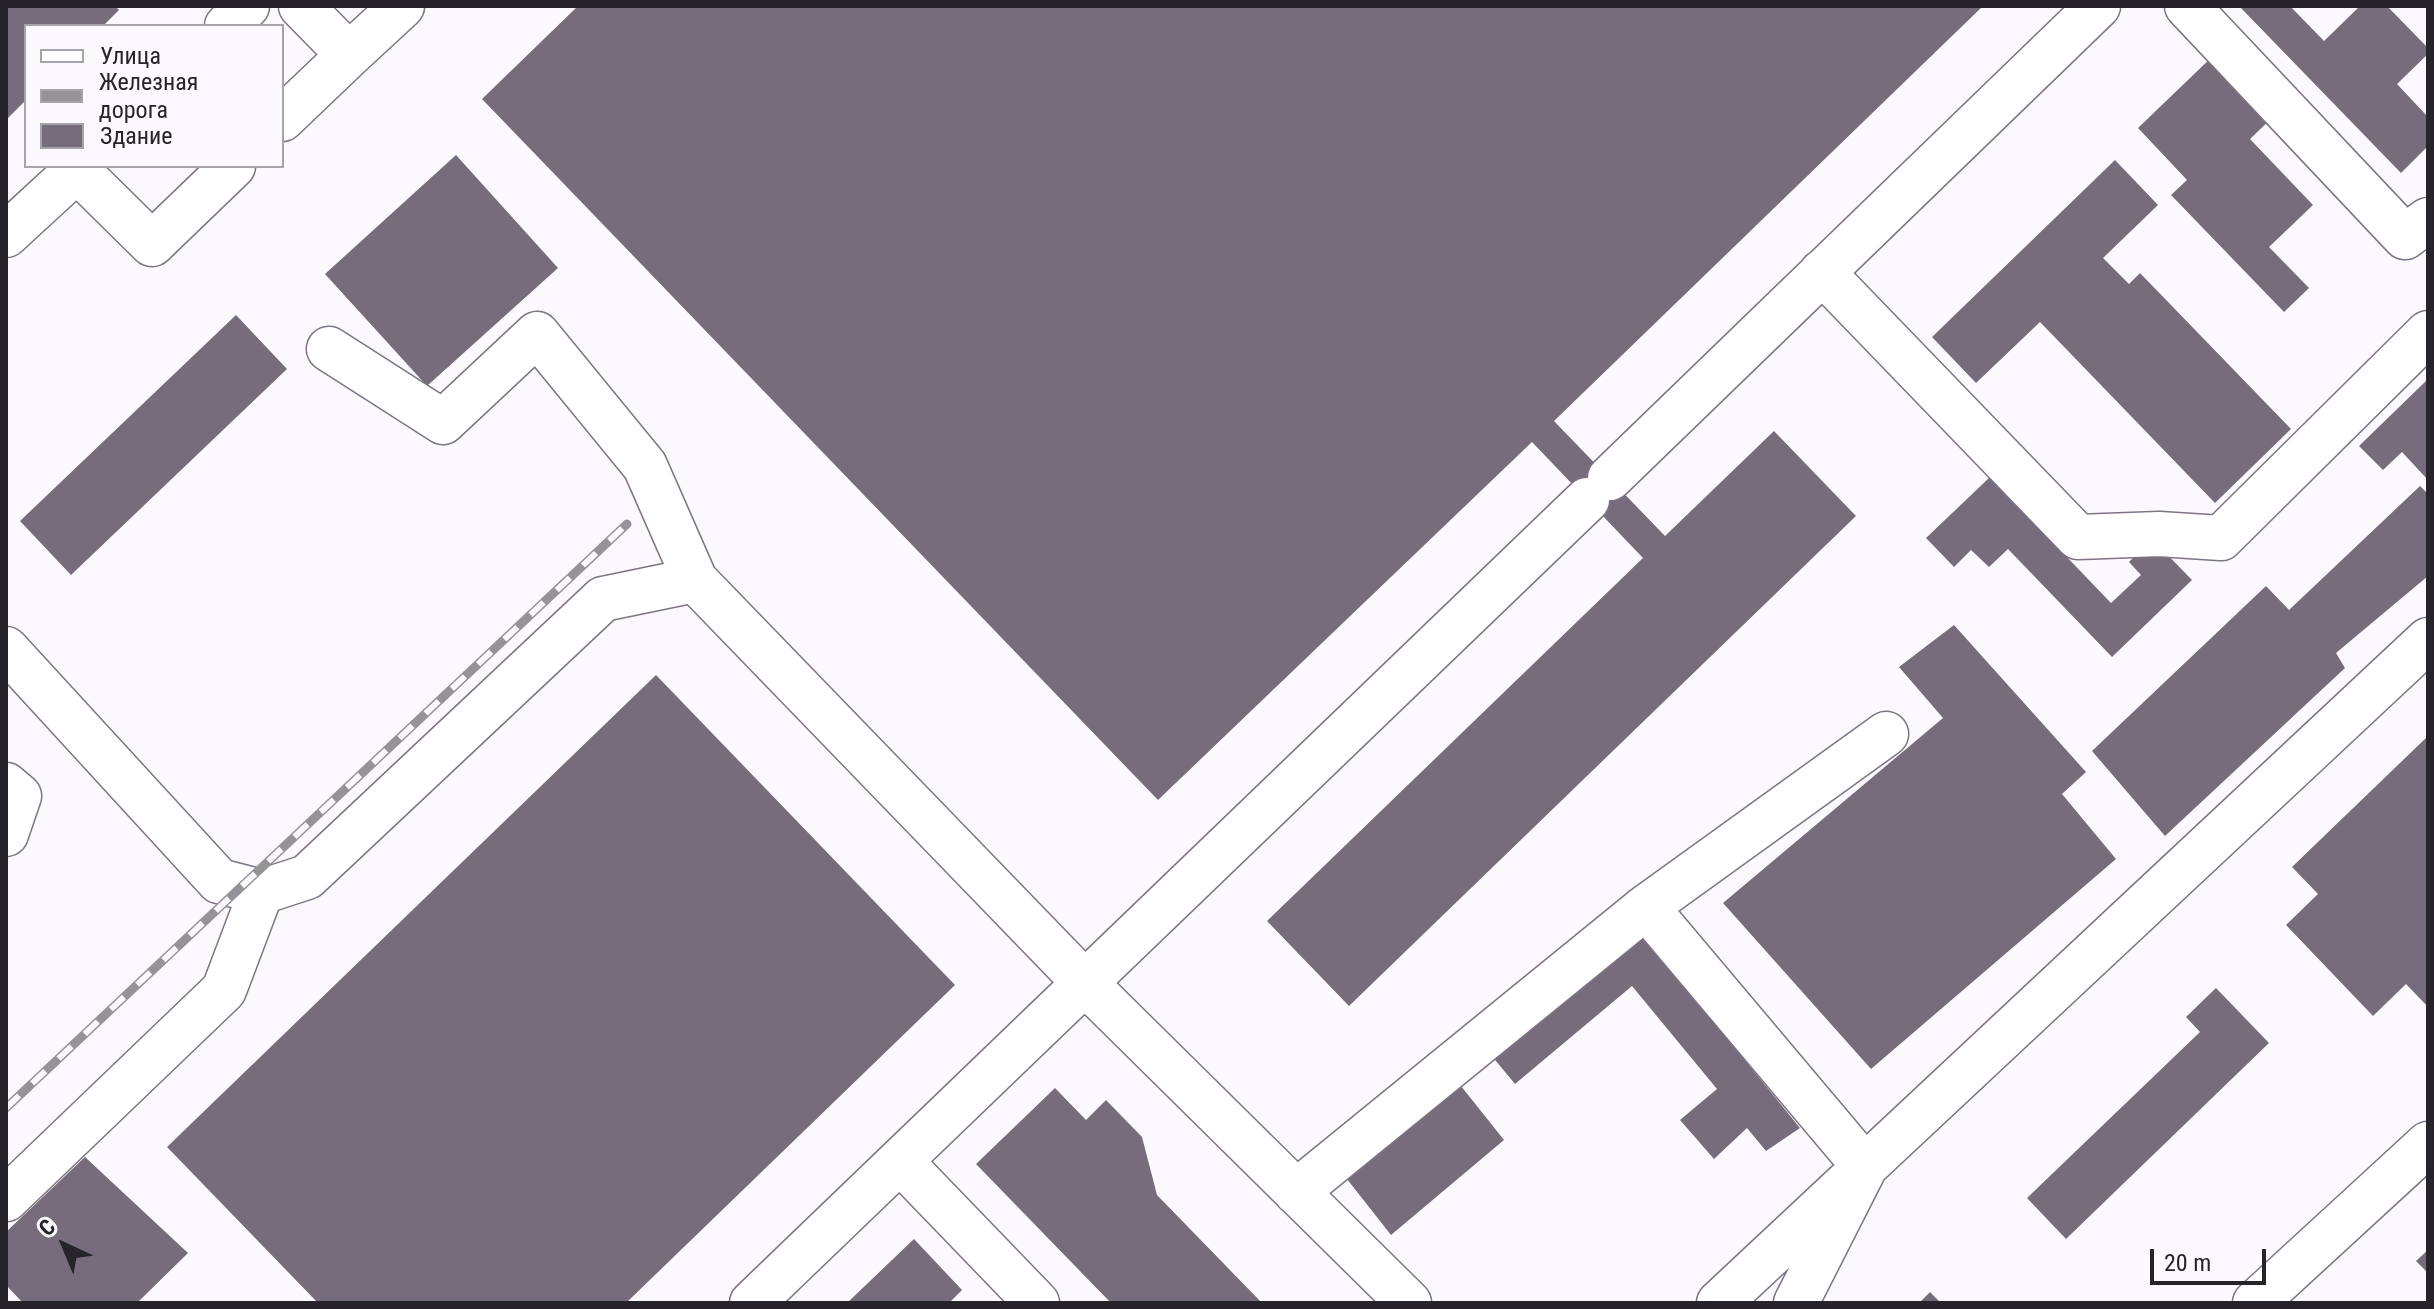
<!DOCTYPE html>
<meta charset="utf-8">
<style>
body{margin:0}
#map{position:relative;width:2434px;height:1309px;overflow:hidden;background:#fbf9fd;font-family:"Roboto Condensed",sans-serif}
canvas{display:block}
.frame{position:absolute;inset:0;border:8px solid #27232a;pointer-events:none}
.legend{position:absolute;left:24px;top:24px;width:260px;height:144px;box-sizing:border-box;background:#fbf9fd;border:2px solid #a6a3a9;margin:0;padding:10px 14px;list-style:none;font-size:24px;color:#27232a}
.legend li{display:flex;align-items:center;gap:16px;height:40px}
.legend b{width:40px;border:2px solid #a6a3a9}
.north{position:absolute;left:24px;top:1205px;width:80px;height:80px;-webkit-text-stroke:6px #fbf9fd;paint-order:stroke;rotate:316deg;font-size:22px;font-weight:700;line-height:32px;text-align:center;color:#27232a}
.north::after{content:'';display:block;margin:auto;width:28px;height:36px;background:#27232a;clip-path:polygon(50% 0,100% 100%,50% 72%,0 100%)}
.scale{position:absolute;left:2150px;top:1249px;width:116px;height:36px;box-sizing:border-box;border:4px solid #27232a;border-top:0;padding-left:10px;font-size:24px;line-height:28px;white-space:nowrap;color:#27232a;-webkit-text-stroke:6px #fbf9fd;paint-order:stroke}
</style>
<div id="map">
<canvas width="2434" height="1309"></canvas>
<div class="frame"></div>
<ul class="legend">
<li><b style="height:10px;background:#fff"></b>Улица</li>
<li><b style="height:10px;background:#969398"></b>Железная дорога</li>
<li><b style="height:22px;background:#766c7c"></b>Здание</li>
</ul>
<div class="north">С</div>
<div class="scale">20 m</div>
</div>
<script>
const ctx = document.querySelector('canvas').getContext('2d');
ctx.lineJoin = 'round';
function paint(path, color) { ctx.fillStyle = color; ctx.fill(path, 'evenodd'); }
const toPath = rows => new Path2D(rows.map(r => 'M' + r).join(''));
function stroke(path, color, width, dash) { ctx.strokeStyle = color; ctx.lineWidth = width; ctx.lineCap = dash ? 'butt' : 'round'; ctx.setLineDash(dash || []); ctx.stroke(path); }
paint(toPath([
 [6,6,115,6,119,10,103,26,26,26,26,100,6,120],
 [578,6,1983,6,1554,421,1665,536,1774,431,1856,516,1349,1006,1267,921,1643,558,1532,442,1158,800,482,99],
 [2239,6,2290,6,2324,41,2360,6,2387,6,2428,48,2428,54,2397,84,2428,117,2428,146,2401,173],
 [2214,55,2274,116,2250,139,2313,205,2269,247,2309,288,2284,312,2171,195,2187,180,2138,128],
 [456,155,558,268,427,386,325,274],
 [2115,160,2158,205,2103,258,2129,284,2140,273,2291,429,2215,503,2040,322,1976,383,1932,337],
 [236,315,287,369,71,575,20,521],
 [2428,379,2428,480,2402,452,2383,470,2359,446],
 [1990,477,2111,603,2141,575,2129,562,2152,539,2192,580,2112,657,2008,549,1989,567,1971,550,1954,567,1926,538],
 [2420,486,2428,494,2428,576,2336,653,2345,668,2165,836,2092,751,2266,586,2289,610],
 [1954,625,2086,772,2062,794,2116,859,1871,1069,1723,903,1943,718,1899,667],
 [656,675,955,985,626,1303,318,1303,167,1147],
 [2428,736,2428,1007,2406,984,2373,1016,2286,925,2318,894,2292,867],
 [1642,934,1800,1128,1766,1151,1747,1128,1714,1159,1680,1120,1717,1089,1632,986,1515,1084,1491,1055],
 [2216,988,2269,1043,2066,1239,2027,1198,2200,1032,2186,1017],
 [1457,1081,1504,1140,1391,1235,1343,1174],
 [1055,1088,1086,1120,1106,1100,1142,1137,1157,1195,1262,1303,1111,1303,976,1164],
 [85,1157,188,1253,137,1303,23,1303,6,1285,6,1232],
 [914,1239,962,1290,949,1303,847,1303],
 [2428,1250,2428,1273,2416,1261],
 [1930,1292,1941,1303,1919,1303]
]), '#766c7c');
const minor = toPath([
 [301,6,349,55,402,6],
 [2187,6,2405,237,2428,220],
 [227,26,247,6],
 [282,119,349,55],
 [77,170,152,244,233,166],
 [6,235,81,166],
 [1822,272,2078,537,2159,534,2221,538,2428,333],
 [329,349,443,422,537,334,645,466,695,580],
 [1610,478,2098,6],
 [6,649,219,881,261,892,307,877,603,599,695,580,1085,983,1409,1303],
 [6,785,19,796,6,834],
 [1646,907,1865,1167,1796,1303],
 [900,1161,1037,1303],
 [1296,1192,1646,907,1886,734],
 [6,1199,224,990,261,892],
 [752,1303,1587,500],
 [1719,1303,2428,640],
 [2255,1303,2428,1144]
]);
stroke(minor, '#7e7484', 47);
stroke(minor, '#fff', 44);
const rail = toPath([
 [6,1108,627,524]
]);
stroke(rail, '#969398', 9);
stroke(rail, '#fbf9fd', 6, [18]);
</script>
